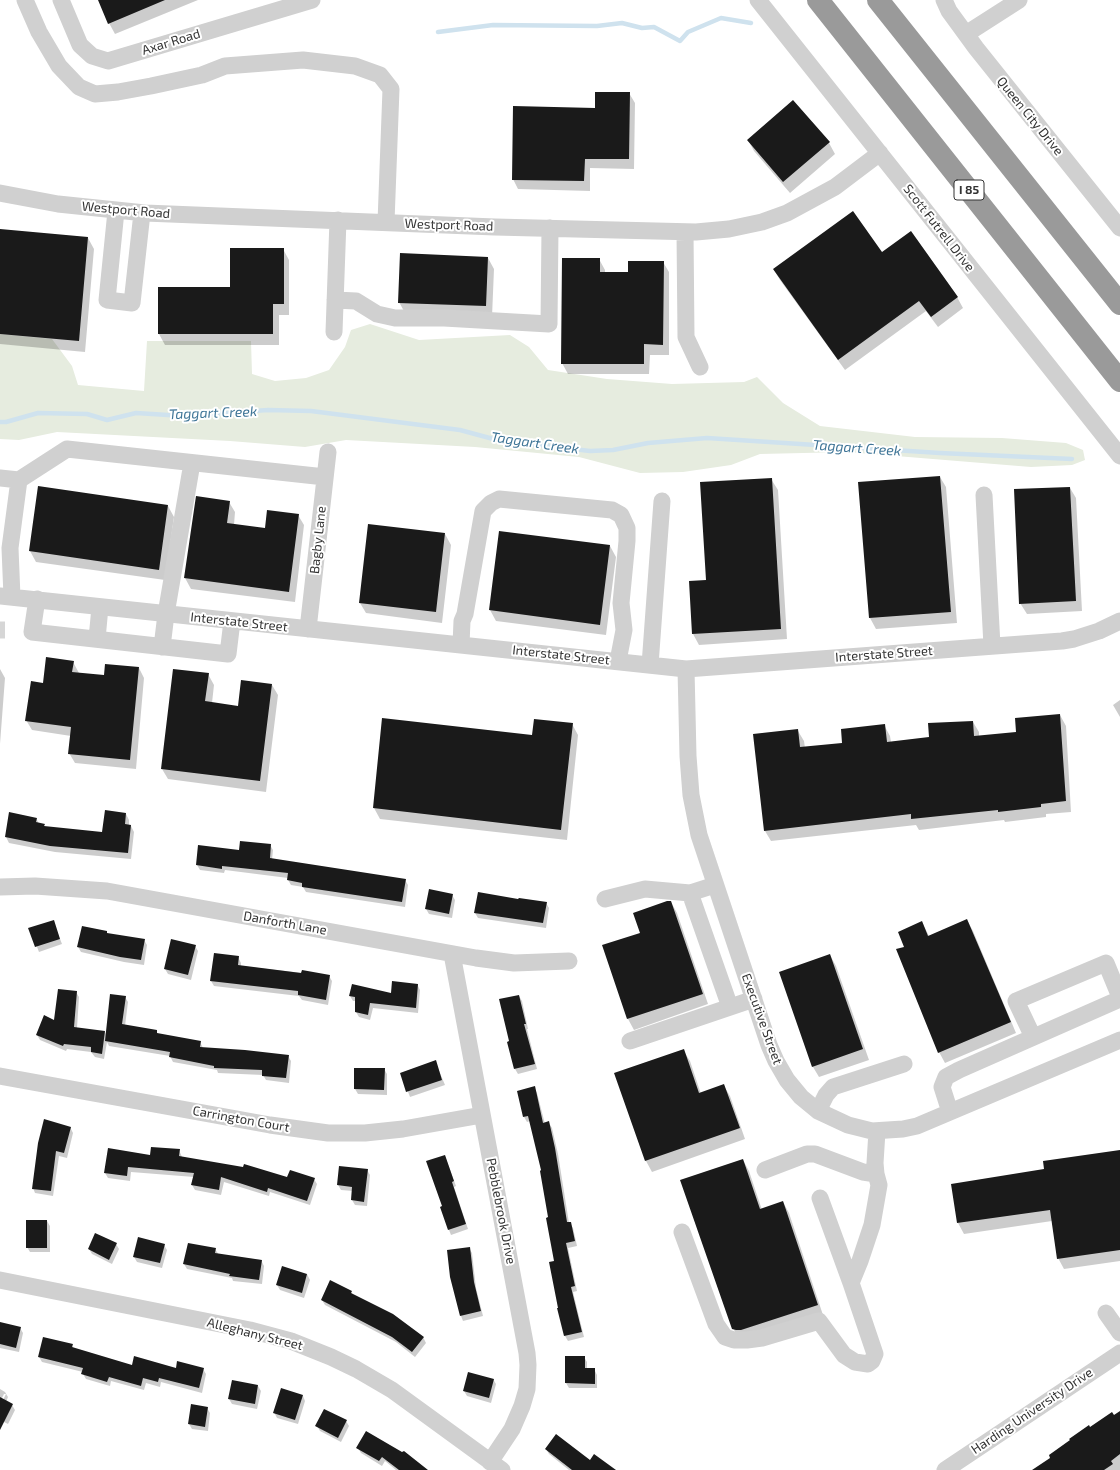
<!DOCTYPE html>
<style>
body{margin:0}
canvas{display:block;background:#fff}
</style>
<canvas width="1120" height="1470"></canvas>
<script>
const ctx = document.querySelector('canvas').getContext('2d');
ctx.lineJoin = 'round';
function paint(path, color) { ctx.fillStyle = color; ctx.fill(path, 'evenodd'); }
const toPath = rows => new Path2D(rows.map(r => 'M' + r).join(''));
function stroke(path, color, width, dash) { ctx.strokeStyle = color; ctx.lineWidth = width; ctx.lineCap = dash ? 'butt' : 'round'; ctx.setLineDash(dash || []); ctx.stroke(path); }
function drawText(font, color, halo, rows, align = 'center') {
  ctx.font = font + ' "Exo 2",sans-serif'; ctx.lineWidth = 4; ctx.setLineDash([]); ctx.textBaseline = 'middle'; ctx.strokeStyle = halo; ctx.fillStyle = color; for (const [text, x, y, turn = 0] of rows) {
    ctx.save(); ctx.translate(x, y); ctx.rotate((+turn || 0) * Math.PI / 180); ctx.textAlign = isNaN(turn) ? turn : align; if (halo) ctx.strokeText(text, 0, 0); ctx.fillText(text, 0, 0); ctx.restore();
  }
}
paint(toPath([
 [370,324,419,340,510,335,529,347,548,370,607,379,672,384,744,382,757,377,783,403,820,426,915,437,1002,438,1066,443,1083,450,1085,460,1072,465,1031,467,847,452,760,454,731,465,683,472,640,473,579,457,475,447,346,440,305,447,230,441,57,432,19,440,0,439,0,334,52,339,72,366,78,385,144,391,147,341,251,341,252,374,275,381,306,378,329,370,345,347,351,330]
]), '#e6ecdf');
paint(toPath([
 [99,0,198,0,115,34,109,23],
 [629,93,635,103,634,169,590,168,590,191,518,189,513,179,596,109],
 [748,140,829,143,835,154,790,193,754,151],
 [0,230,88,238,94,249,85,352,0,344],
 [283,249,289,260,289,315,279,315,279,345,165,345,159,334,230,288],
 [882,253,957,297,963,308,938,327,926,311,845,370,780,280,774,270],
 [488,258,494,269,492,317,405,313,399,302],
 [599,259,605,270,605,273,629,273,663,262,669,272,669,355,650,355,649,374,568,374,562,363],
 [940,477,946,487,957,623,876,629,870,618,859,483],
 [771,479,778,490,787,639,699,645,693,634,707,581],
 [1070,488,1076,498,1082,611,1027,614,1020,603],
 [197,498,229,502,235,512,234,525,266,529,298,515,304,525,295,602,191,589,185,578],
 [168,506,174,517,165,580,36,562,30,551],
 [500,532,610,546,616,557,606,635,496,621,490,610],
 [445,534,451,545,442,623,366,613,360,603],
 [73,662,79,673,104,676,139,668,144,678,136,769,75,763,69,753,71,736,32,730,26,720],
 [0,669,5,678,0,744],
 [208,674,214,685,212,703,239,707,272,685,278,695,266,792,168,779,162,769],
 [1120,700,1120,717,1113,705],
 [1060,715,1066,726,1071,812,1046,814,1046,817,1005,822,1004,820,919,830,916,825,771,841,765,831,798,731,804,741,805,748,844,744,884,725,890,736,891,742,930,738,973,722,979,732,979,737,1017,733],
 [572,724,578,735,567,840,380,819,374,808,533,736],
 [126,814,129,820,129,826,131,826,134,832,131,859,55,852,9,843,6,837,36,818,39,824,44,825,46,828,103,833],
 [270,845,273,850,272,860,405,880,408,885,405,907,306,892,303,887,291,885,288,880,288,878,225,870,224,873,200,870,197,865,239,851],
 [452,895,455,900,452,918,429,914,426,909],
 [671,902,677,913,708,1004,634,1030,628,1019,603,946,642,933],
 [546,903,549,908,546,928,478,918,475,913],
 [967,920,973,931,1016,1033,945,1063,939,1052,905,947,922,922,929,936],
 [53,921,62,944,39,952,30,929],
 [107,934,144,940,147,945,144,965,124,962,81,952,78,947],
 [195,946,198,951,191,980,168,974,165,969],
 [830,955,836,966,869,1060,819,1077,813,1067],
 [238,957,241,963,241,966,329,976,332,981,328,1005,302,1000,299,996,214,986,211,981],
 [417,984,420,990,418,1013,373,1008,370,1020,359,1017,356,1012,356,1001,353,1001,350,996,392,994],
 [76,992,79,997,77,1028,105,1032,107,1036,125,997,128,1002,125,1026,156,1031,158,1034,200,1042,203,1048,288,1056,291,1061,289,1083,266,1080,263,1075,218,1073,217,1070,173,1062,170,1056,109,1046,107,1042,104,1059,95,1057,91,1052,67,1049,66,1051,40,1040,37,1035,55,1022],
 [519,996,522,1001,528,1029,527,1029,537,1069,518,1074,515,1069,508,1042,510,1042],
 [683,1050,690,1061,701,1094,724,1086,730,1096,745,1139,652,1172,646,1161,616,1074],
 [435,1061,445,1085,410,1097,401,1073],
 [384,1069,387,1074,387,1095,358,1094,355,1089],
 [534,1087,537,1093,545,1124,549,1123,552,1128,558,1154,569,1223,570,1223,573,1228,577,1246,568,1248,577,1291,573,1292,584,1337,568,1341,565,1336,543,1171,530,1121,527,1122,524,1117],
 [70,1127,73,1133,67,1158,59,1156,53,1196,35,1193,33,1188],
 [179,1150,182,1157,288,1179,314,1179,317,1184,310,1205,270,1192,269,1196,224,1182,221,1195,195,1190,192,1185,194,1177,131,1172,130,1181,108,1178,105,1173,151,1156],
 [1120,1151,1120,1261,1064,1269,1058,1258,1052,1221,964,1234,958,1223,1045,1170],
 [445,1156,456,1186,454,1187,468,1229,451,1235,449,1230,443,1206],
 [743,1160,749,1171,762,1210,783,1202,789,1213,823,1315,739,1339,733,1328],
 [367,1170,370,1175,367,1206,355,1205,352,1200,353,1191,341,1190,338,1185],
 [47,1221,50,1226,50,1252,30,1252,27,1247],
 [116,1244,119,1249,112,1264,92,1254,89,1249],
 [188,1244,215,1249,219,1255,261,1260,264,1266,262,1284,233,1281,232,1278,187,1269,184,1264],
 [164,1245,167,1250,162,1268,137,1262,134,1257],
 [469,1248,472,1253,476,1288,483,1316,463,1321,461,1316],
 [307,1274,310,1280,304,1298,280,1290,277,1285],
 [351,1292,353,1295,423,1337,426,1343,415,1357,396,1342,325,1305,322,1300],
 [0,1323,20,1328,23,1333,19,1352,0,1348],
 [72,1345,74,1349,132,1366,176,1369,203,1369,206,1374,202,1393,161,1382,160,1387,146,1383,144,1390,111,1381,110,1386,86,1379,83,1374,83,1372,42,1362,39,1357],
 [584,1357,587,1362,587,1369,594,1369,597,1375,597,1388,569,1388,566,1383],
 [493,1379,496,1384,491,1403,467,1396,464,1391],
 [258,1386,261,1391,257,1409,232,1404,229,1399],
 [0,1389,5,1392,8,1397,6,1402,12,1405,15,1410,8,1424,0,1420,0,1403,1,1404,6,1394,4,1394,0,1402],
 [303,1396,305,1401,298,1424,277,1418,274,1412],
 [207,1408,210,1413,208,1431,192,1429,189,1424],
 [1120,1412,1120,1470,1044,1470,1051,1458,1090,1428],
 [346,1421,349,1426,341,1442,320,1431,317,1426],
 [358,1448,426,1470,396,1470,385,1461,382,1466,361,1453],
 [546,1449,590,1461,615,1470,569,1470,549,1454]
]), '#0003');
stroke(toPath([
 [438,32,493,25,597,26,622,23,642,28,654,27,680,41,688,32,721,18,751,23],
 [0,422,6,422,38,413,87,414,107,420,136,413,184,416,268,410,311,411,460,430,497,440,590,451,613,450,648,443,707,438,940,453,1072,459]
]), '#cfe2ee', 4.5);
paint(toPath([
 [98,0,165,0,108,24],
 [595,92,630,92,629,159,585,159,584,181,512,180,513,106,595,108],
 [793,100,830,142,783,182,747,140],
 [853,211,882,252,911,231,958,297,931,317,919,301,838,360,773,269],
 [0,229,88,237,79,341,0,334],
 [230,248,284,248,284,304,273,304,273,334,158,334,158,287,230,287],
 [400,253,488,257,486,306,398,303],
 [562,258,600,258,600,272,628,272,628,261,664,261,663,345,644,344,644,364,561,364],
 [940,476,951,612,869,618,858,482],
 [772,478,781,629,692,634,689,581,706,580,700,482],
 [38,486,168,505,159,570,29,551],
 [1070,487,1076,601,1019,604,1014,489],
 [196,496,230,501,227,523,265,528,267,510,299,514,289,592,184,578],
 [368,524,445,533,436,612,359,603],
 [499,531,610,545,600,625,489,610],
 [46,657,74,661,72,672,104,675,105,664,139,667,130,760,68,754,71,727,25,721,31,681,43,683],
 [173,669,209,673,205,701,238,706,241,680,272,684,260,781,161,769],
 [1060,714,1066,801,1041,804,1041,807,998,812,998,810,911,819,911,814,764,831,753,734,798,729,800,747,842,743,841,729,885,724,887,742,929,737,928,723,973,721,974,736,1016,732,1015,718],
 [382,718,532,735,534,719,573,723,561,830,373,808],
 [105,810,126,813,125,824,131,825,128,853,50,846,5,837,9,812,37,818,36,822,45,824,44,826,102,832],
 [240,841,271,844,270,858,406,879,402,902,302,887,302,883,287,880,288,873,222,866,222,869,196,865,198,845,239,850],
 [429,889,453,894,449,914,425,909],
 [478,892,518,899,519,898,547,902,543,923,474,913],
 [667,901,671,901,703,994,627,1019,602,945,640,933,633,913],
 [967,919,1011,1022,938,1053,896,949,904,947,898,932,922,921,928,936],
 [54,920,60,939,35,947,28,928],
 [82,926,107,931,107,933,145,939,141,960,120,957,77,947],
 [171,939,196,945,188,975,164,969],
 [214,953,239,956,238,965,301,973,302,970,330,975,326,1000,298,995,298,991,210,981],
 [830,954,863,1049,812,1067,779,972],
 [392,981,418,984,416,1008,370,1003,368,1015,355,1012,355,997,349,996,352,984,391,993],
 [58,989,77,991,74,1027,105,1031,102,1054,91,1052,91,1047,64,1044,63,1046,36,1035,44,1015,54,1020],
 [110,994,126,996,122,1024,157,1030,157,1033,201,1041,200,1047,245,1050,289,1055,286,1078,262,1076,262,1070,214,1068,214,1066,169,1057,170,1052,105,1041],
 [519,995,526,1024,524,1024,535,1064,514,1069,507,1042,509,1041,499,999],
 [684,1049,699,1093,724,1084,740,1128,645,1161,614,1073],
 [436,1060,442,1080,406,1092,400,1073],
 [354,1068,385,1068,384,1090,354,1089],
 [535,1086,543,1123,549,1121,555,1148,567,1222,571,1222,575,1241,566,1243,575,1286,571,1287,582,1332,564,1336,557,1308,558,1308,549,1262,554,1261,546,1218,548,1217,540,1171,541,1170,528,1116,523,1117,517,1091],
 [44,1119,71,1127,64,1153,56,1151,51,1191,32,1189,38,1143],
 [151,1147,180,1149,179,1156,243,1167,244,1164,287,1177,290,1170,315,1178,307,1201,268,1188,267,1192,221,1177,219,1190,191,1185,194,1173,128,1167,127,1176,104,1173,108,1148,150,1155],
 [1120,1150,1120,1250,1057,1259,1050,1210,957,1223,951,1184,1044,1169,1043,1161],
 [445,1155,454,1181,452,1182,466,1224,448,1230,440,1207,442,1206,426,1161],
 [743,1159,760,1209,783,1201,818,1305,741,1330,736,1330,732,1329,680,1180],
 [339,1166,368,1169,364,1202,351,1200,352,1187,337,1185],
 [26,1220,47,1220,47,1248,26,1248],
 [95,1233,117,1243,109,1260,88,1249],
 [138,1237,165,1244,160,1263,133,1257],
 [188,1243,216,1248,215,1253,262,1260,259,1280,229,1276,230,1274,183,1264],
 [470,1247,474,1282,481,1311,460,1316,450,1277,447,1250],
 [282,1266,307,1274,302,1293,276,1285],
 [330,1280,352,1291,351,1293,393,1314,424,1337,412,1352,392,1337,321,1300],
 [0,1322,21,1327,16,1348,0,1344],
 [43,1337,73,1344,72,1347,132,1365,134,1356,176,1368,177,1361,204,1368,199,1388,159,1378,158,1382,143,1378,141,1386,109,1377,107,1382,81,1374,83,1368,38,1357],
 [565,1356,585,1356,585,1368,595,1368,595,1384,565,1383],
 [468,1372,494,1379,489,1398,463,1391],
 [232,1380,258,1385,255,1404,228,1399],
 [281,1388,303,1395,295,1420,273,1413],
 [0,1397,13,1404,0,1430],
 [191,1404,208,1407,205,1427,188,1424],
 [324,1409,347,1420,338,1438,315,1426],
 [1120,1411,1120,1454,1111,1461,1113,1464,1104,1470,1032,1470,1050,1458,1049,1455,1070,1440,1069,1439,1089,1425,1090,1427,1112,1412,1114,1415],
 [366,1431,402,1452,404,1451,428,1470,399,1470,382,1457,379,1461,356,1448],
 [556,1434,590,1460,594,1454,616,1470,572,1470,545,1449]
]), '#1a1a1a');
stroke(toPath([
 [0,630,5,630]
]), '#d6d6d6', 17, [17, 8]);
stroke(toPath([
 [25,0,39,32,59,66,79,87,95,94,118,92,151,86,202,75,225,66,303,60,355,66,380,75,391,89,386,222],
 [61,0,80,45,92,56,108,61,312,0],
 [758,0,1120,456],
 [944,0,949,11,976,48,1120,228],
 [966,34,1019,0],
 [0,193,58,204,145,213,495,227,696,232,729,229,762,222,787,213,835,187,880,153],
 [116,211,107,300,132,303,142,213],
 [685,232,686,337,700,367],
 [335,300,356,301,377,314,395,318,444,318,549,324,550,228],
 [334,332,338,220],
 [0,478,19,480,67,449,325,477],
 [984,495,992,646],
 [0,596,686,669,1062,641,1074,639,1099,631,1120,621],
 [12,597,10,548,19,480],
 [37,599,32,632,228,654,232,621],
 [308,629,328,452],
 [97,639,100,607],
 [461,645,462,621,465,614,483,511,491,503,499,499,612,510,621,515,627,528,627,541,621,603,624,630,618,661],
 [162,647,166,614,192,463],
 [650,665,662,501],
 [686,669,688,756,691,795,699,835,769,1045,776,1061,787,1080,801,1097,818,1111,848,1125,872,1131,903,1129,917,1126,1120,1040],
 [715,885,690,893,730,1007],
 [0,887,35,886,107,891,476,958,514,963,569,961],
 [605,899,645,889,690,893],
 [452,954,527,1353,528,1365,527,1389,522,1406,512,1429,490,1462],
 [1033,1037,1016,1001,1106,963,1120,997],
 [630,1041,754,999],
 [0,1076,270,1125,328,1133,365,1133,403,1129,482,1115],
 [818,1111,826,1095,833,1087,904,1064],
 [950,1112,942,1087,946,1077,959,1070,1120,999],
 [765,1170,807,1154,815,1154,863,1172,876,1174],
 [820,1198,851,1283],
 [682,1232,716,1324,725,1337,734,1340,747,1340,762,1338,819,1321,844,1355,855,1362,868,1364,872,1361,875,1354,851,1283,860,1261,872,1225,879,1185,876,1174,875,1163,877,1131],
 [0,1280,250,1330,291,1341,331,1357,356,1369,392,1390,502,1470],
 [1106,1313,1120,1333],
 [945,1470,1120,1353]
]), '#d0d0d0', 17);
stroke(toPath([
 [818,0,1120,381],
 [878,0,1120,304]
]), '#9a9a9a', 22);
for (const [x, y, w] of [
 [969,190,30]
]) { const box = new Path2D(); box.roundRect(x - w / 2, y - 10, w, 20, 3); ctx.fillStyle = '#fff'; ctx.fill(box); stroke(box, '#333', 1); }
drawText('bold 12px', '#333', null, [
 ["I 85",969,190]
]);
drawText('13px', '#333', '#fff', [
 ["Axar Road",171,42,-17],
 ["Queen City Drive",1030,116,51],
 ["Westport Road",126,210,5],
 ["Westport Road",449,225,2],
 ["Scott Futrell Drive",939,228,52],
 ["Bagby Lane",318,540,-84],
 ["Interstate Street",239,622,6],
 ["Interstate Street",884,654,-4],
 ["Interstate Street",561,655,6],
 ["Danforth Lane",285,923,10],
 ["Executive Street",762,1019,70],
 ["Carrington Court",241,1119,10],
 ["Pebblebrook Drive",501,1211,79],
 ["Alleghany Street",255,1334,14],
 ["Harding University Drive",1032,1411,-34]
]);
drawText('italic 14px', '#3f7597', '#fff', [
 ["Taggart Creek",213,413,-2],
 ["Taggart Creek",535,443,8],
 ["Taggart Creek",857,448,4]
]);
</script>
